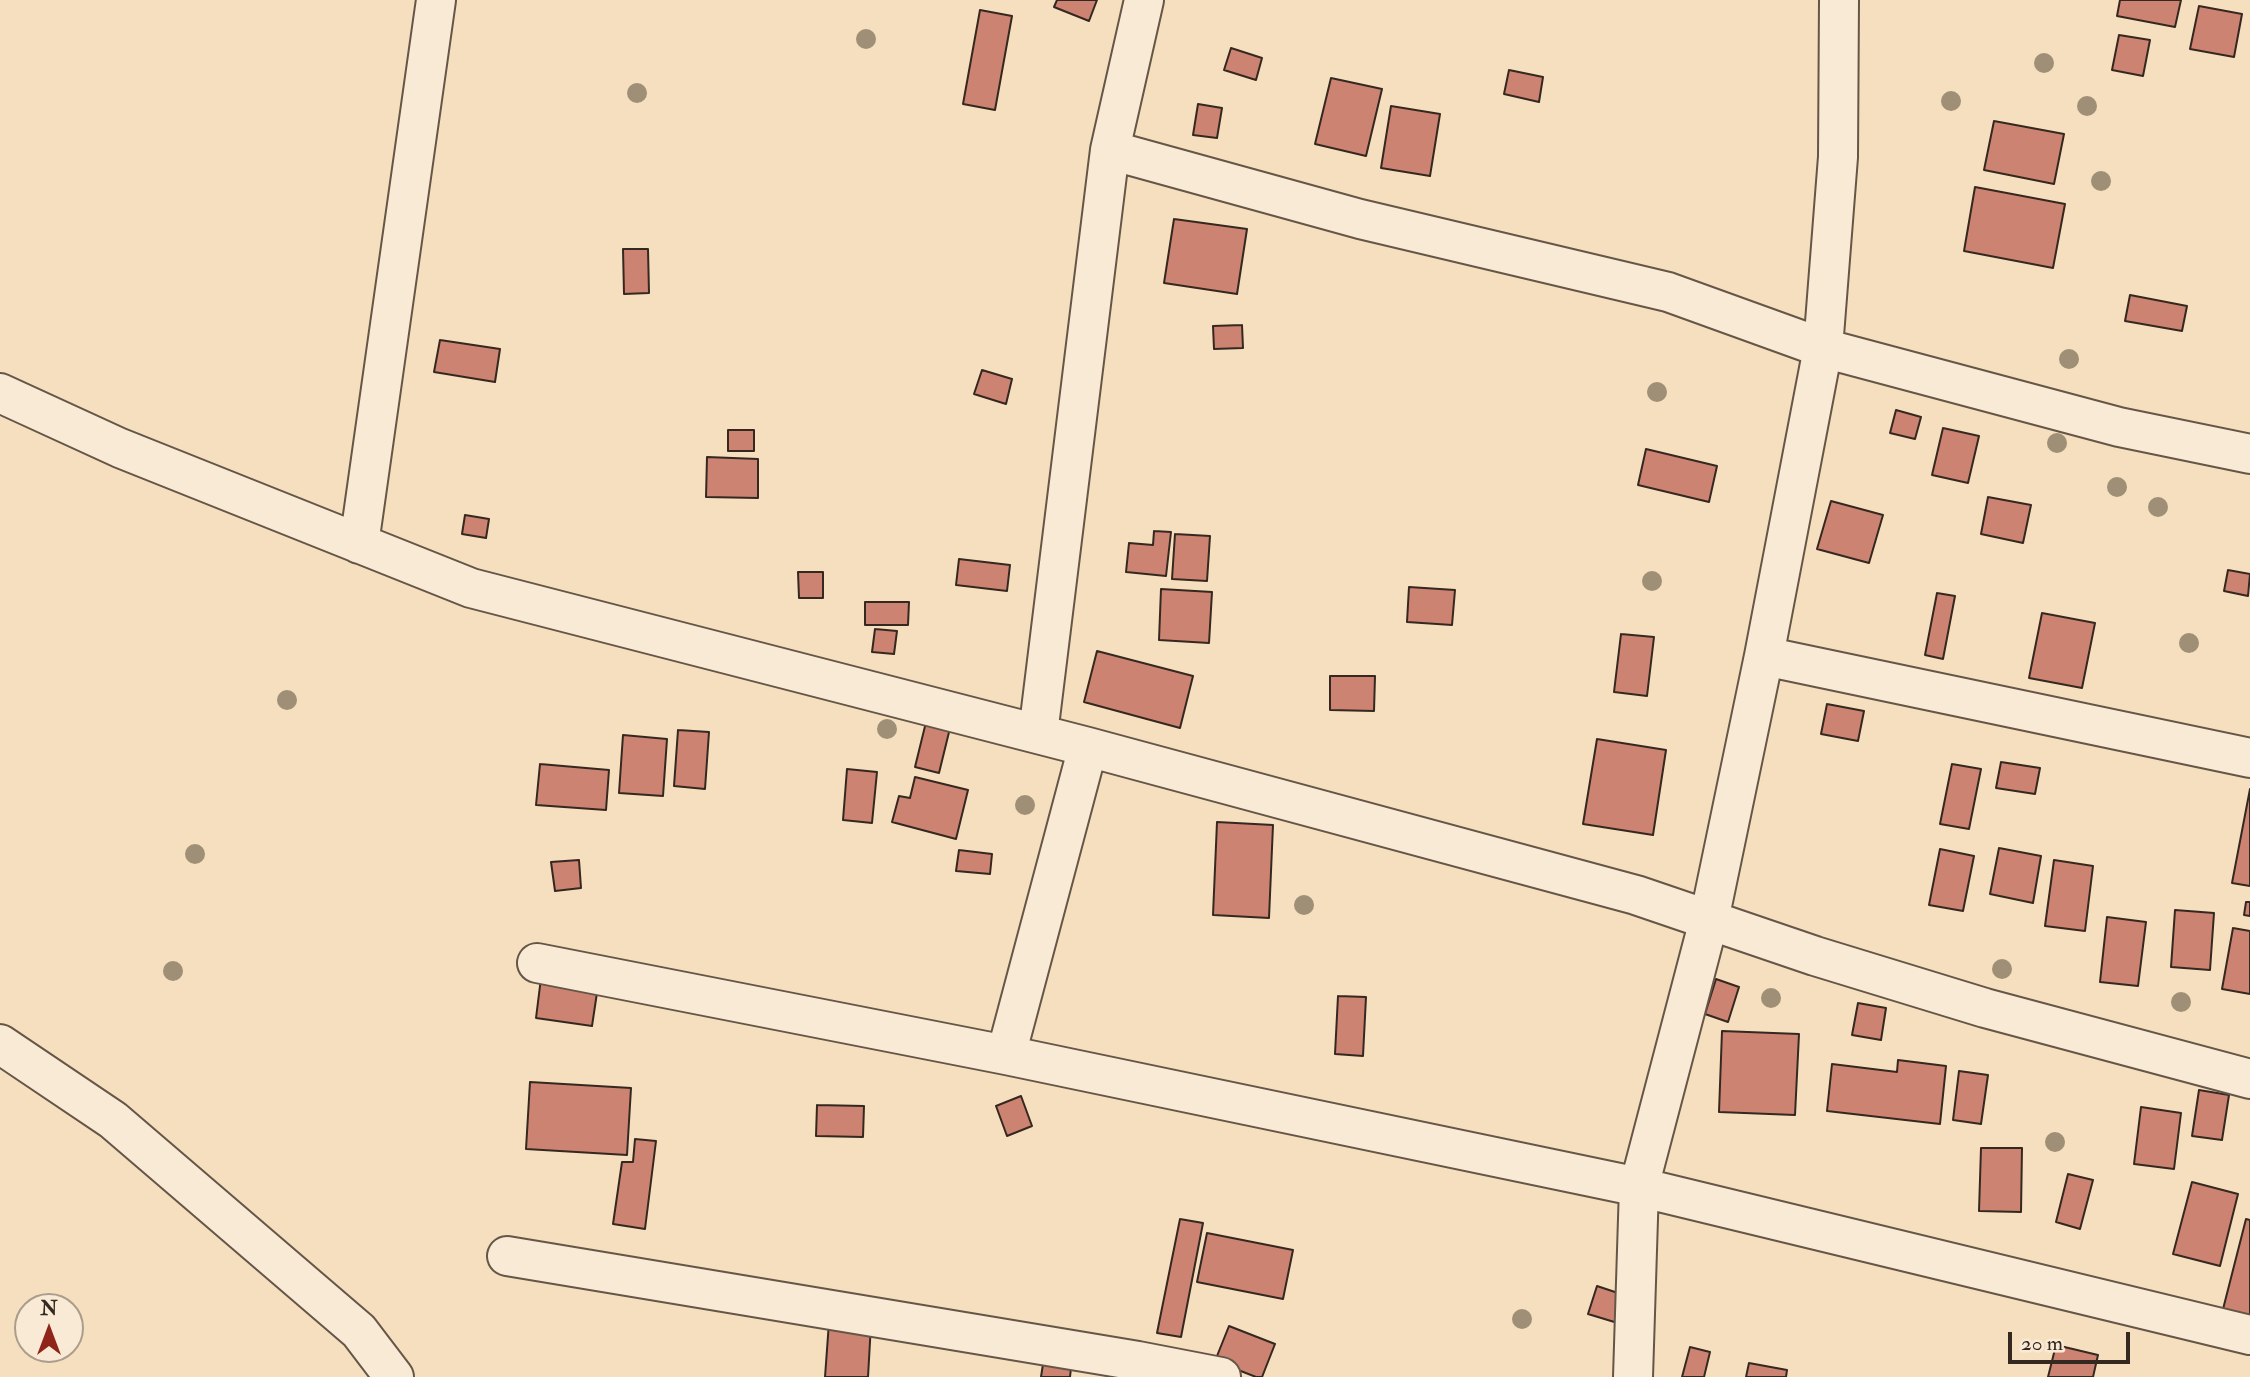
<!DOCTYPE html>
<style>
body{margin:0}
#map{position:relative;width:2250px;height:1377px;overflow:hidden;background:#f6dfbe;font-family:"IM FELL Double Pica",serif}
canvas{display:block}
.north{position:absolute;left:14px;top:1293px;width:70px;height:70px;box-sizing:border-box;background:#f9ead5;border:2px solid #ab9c8d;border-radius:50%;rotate:0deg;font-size:19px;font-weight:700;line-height:28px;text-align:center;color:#352820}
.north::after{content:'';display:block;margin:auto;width:24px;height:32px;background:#8f2418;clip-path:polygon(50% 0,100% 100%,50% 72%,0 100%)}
.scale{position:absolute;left:2008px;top:1332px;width:122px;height:32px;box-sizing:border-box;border:4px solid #352820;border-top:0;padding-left:9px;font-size:21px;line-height:24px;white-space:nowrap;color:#352820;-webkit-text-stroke:5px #f9ead5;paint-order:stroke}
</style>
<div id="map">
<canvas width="2250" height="1377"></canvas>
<div class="north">N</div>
<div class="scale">20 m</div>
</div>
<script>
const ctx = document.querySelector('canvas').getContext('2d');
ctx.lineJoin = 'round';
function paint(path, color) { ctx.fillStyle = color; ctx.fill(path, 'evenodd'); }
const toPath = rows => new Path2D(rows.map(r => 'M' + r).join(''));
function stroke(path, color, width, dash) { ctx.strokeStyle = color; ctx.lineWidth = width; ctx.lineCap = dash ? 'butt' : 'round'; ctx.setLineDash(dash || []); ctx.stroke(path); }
const building = toPath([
 [1057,0,1097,0,1089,21,1054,7,1057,0],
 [2120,0,2181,0,2175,27,2117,16,2120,0],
 [2199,6,2242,14,2234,57,2190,49,2199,6],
 [980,10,1012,16,995,110,963,104,980,10],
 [2119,35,2150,40,2143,76,2112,70,2119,35],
 [1231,48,1262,58,1256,80,1224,70,1231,48],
 [1509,70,1543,77,1539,102,1504,94,1509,70],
 [1331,78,1382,89,1366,156,1315,144,1331,78],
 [1198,104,1222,108,1217,138,1193,135,1198,104],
 [1391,106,1440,114,1430,176,1381,168,1391,106],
 [1994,121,2064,134,2054,184,1984,170,1994,121],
 [1975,187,2065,204,2053,268,1964,251,1975,187],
 [1174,219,1247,229,1237,294,1164,283,1174,219],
 [623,249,648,249,649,293,624,294,623,249],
 [2130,295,2187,306,2182,331,2125,321,2130,295],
 [1242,325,1243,348,1214,349,1213,326,1242,325],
 [440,340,500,349,495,382,434,372,440,340],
 [982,370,1012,379,1006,404,974,394,982,370],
 [1896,410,1921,417,1915,439,1890,433,1896,410],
 [1943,428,1979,436,1968,483,1932,475,1943,428],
 [728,430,754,430,754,451,728,451,728,430],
 [1646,449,1717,466,1709,502,1638,485,1646,449],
 [707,457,758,459,758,498,706,497,707,457],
 [1988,497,2031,505,2023,543,1981,534,1988,497],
 [1831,501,1883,515,1869,563,1817,549,1831,501],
 [465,515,489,519,486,538,462,534,465,515],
 [1154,531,1171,532,1166,576,1126,572,1129,543,1153,545,1154,531],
 [1175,534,1210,536,1207,581,1172,579,1175,534],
 [959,559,1010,565,1007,591,956,585,959,559],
 [2228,570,2250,574,2248,596,2224,591,2228,570],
 [798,572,823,572,823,598,799,598,798,572],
 [1409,587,1455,590,1452,625,1407,622,1409,587],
 [1161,589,1212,592,1209,643,1159,640,1161,589],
 [1937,593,1955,596,1943,659,1925,655,1937,593],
 [865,602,909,602,908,625,865,625,865,602],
 [2042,613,2095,623,2082,688,2029,678,2042,613],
 [875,629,897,631,894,654,872,652,875,629],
 [1621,634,1654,637,1647,696,1614,692,1621,634],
 [1097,651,1193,676,1180,728,1084,702,1097,651],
 [1330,676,1375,676,1374,711,1330,710,1330,676],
 [1827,704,1864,711,1858,741,1821,734,1827,704],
 [927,718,951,724,939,773,915,767,927,718],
 [678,730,709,732,705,789,674,786,678,730],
 [623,735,667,739,663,796,619,793,623,735],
 [1597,739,1666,750,1653,835,1583,824,1597,739],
 [2001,762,2040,768,2035,794,1996,788,2001,762],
 [540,764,609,770,606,810,536,805,540,764],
 [1952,764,1981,769,1969,829,1940,824,1952,764],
 [847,769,877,772,872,823,843,820,847,769],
 [915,777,968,790,956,839,892,822,899,796,910,798,915,777],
 [2250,789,2250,886,2232,883,2250,789],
 [1217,822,1273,825,1269,918,1213,915,1217,822],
 [1999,848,2041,856,2033,903,1990,894,1999,848],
 [1940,849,1974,856,1963,911,1929,905,1940,849],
 [959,850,992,854,990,874,956,871,959,850],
 [579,860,581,888,555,891,551,862,579,860],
 [2054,860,2093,866,2085,931,2045,926,2054,860],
 [2246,902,2250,902,2250,916,2244,915,2246,902],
 [2175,910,2214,913,2210,970,2171,967,2175,910],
 [2107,917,2146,922,2138,986,2100,982,2107,917],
 [2233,928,2250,931,2250,994,2222,989,2233,928],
 [541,978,598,986,592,1026,536,1018,541,978],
 [1716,979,1739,987,1728,1022,1705,1014,1716,979],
 [1338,996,1366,997,1363,1056,1335,1054,1338,996],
 [1858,1003,1886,1008,1881,1040,1852,1035,1858,1003],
 [1722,1031,1799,1034,1795,1115,1719,1112,1722,1031],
 [1898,1060,1946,1066,1940,1124,1827,1111,1832,1064,1897,1072,1898,1060],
 [1959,1071,1988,1075,1981,1124,1953,1120,1959,1071],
 [530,1082,631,1088,627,1155,526,1149,530,1082],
 [2199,1090,2229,1095,2222,1140,2192,1136,2199,1090],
 [1021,1096,1032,1126,1007,1136,996,1106,1021,1096],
 [817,1105,864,1106,863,1137,816,1136,817,1105],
 [2141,1107,2181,1113,2174,1169,2134,1164,2141,1107],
 [635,1139,656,1141,645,1229,613,1224,622,1162,633,1162,635,1139],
 [1981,1148,2022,1148,2021,1212,1979,1211,1981,1148],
 [2068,1174,2093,1180,2080,1229,2056,1222,2068,1174],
 [2192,1182,2238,1194,2220,1266,2173,1254,2192,1182],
 [1180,1219,1203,1223,1181,1337,1157,1333,1180,1219],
 [2246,1219,2250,1220,2250,1324,2221,1317,2246,1219],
 [1207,1233,1293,1250,1283,1299,1197,1282,1207,1233],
 [1597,1286,1630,1297,1621,1324,1588,1314,1597,1286],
 [829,1322,871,1324,868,1377,825,1377,829,1322],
 [1229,1326,1275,1344,1262,1377,1256,1377,1215,1361,1229,1326],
 [2056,1345,2098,1355,2093,1377,2048,1377,2056,1345],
 [1690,1347,1710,1352,1704,1377,1682,1377,1690,1347],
 [1749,1363,1787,1370,1786,1377,1746,1377,1749,1363],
 [1043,1364,1071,1368,1070,1377,1041,1377,1043,1364]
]);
paint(building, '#cd8372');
stroke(building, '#352820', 2);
const minor = toPath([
 [1110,150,1360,219,1668,292,1823,348,2119,427,2250,454],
 [0,393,120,448,471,588,1088,747,1636,895,1815,956,1985,1008,2250,1079],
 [359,544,436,0],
 [1764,656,2250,758],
 [1038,734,1110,150,1144,0],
 [537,963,1006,1055,1639,1187,2250,1335],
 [0,1044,113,1120,359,1331,394,1377],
 [1006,1055,1088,747],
 [507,1256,1138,1361,1221,1377],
 [1633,1377,1639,1187,1709,920,1764,656,1823,348,1838,157,1839,0]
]);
stroke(minor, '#655648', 42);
stroke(minor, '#f9ead5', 38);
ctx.fillStyle = '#9f8f76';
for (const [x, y] of [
 [866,39],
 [2044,63],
 [637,93],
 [1951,101],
 [2087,106],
 [2101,181],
 [2069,359],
 [1657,392],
 [2057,443],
 [2117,487],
 [2158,507],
 [1652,581],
 [2189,643],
 [287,700],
 [887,729],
 [1025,805],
 [195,854],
 [1304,905],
 [2002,969],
 [173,971],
 [1771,998],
 [2181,1002],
 [2055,1142],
 [1522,1319]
]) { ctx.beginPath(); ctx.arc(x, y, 10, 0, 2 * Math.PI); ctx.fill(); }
</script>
